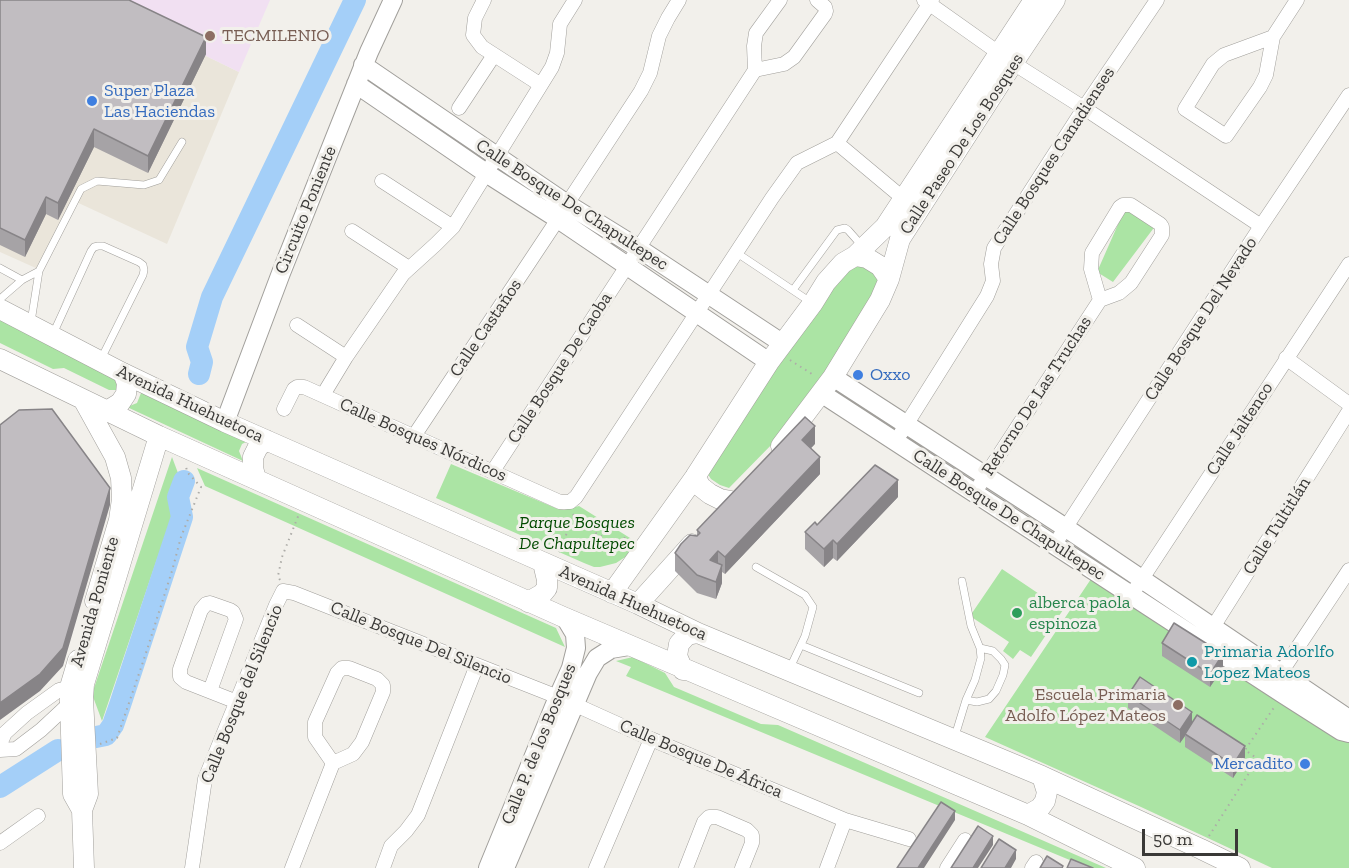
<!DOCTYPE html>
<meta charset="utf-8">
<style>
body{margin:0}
#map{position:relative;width:1349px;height:868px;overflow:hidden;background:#f2f0eb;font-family:"Zilla Slab",serif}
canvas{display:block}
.scale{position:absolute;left:1142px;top:829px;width:96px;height:27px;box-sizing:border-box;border:3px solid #3a3937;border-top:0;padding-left:8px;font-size:18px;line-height:21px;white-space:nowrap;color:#3a3937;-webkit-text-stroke:4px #f2f0eb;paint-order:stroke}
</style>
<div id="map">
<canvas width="1349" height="868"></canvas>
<div class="scale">50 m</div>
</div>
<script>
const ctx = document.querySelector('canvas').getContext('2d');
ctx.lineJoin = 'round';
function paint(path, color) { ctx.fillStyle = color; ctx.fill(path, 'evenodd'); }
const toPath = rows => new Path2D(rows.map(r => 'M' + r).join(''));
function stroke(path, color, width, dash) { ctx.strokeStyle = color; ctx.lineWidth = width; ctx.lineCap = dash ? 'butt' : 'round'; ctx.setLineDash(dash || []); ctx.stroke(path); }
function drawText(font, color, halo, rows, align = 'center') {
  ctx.font = font + ' "Zilla Slab",serif'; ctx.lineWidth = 6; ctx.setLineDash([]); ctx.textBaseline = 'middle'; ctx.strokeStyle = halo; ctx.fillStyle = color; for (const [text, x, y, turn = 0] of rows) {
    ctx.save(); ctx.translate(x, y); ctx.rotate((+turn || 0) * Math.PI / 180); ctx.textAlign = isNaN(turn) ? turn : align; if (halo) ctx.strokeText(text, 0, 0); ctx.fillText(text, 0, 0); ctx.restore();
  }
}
paint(toPath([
 [0,0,91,0,239,72,167,244,72,200,38,269,0,252]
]), '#eae5da');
paint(toPath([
 [91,0,270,0,239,72]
]), '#f1e0f2');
paint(toPath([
 [1127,204,1156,225,1113,282,1097,272],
 [863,262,889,287,778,438,729,488,720,485,711,479,707,473,705,466,849,263],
 [0,319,106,372,118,382,116,390,109,390,64,368,53,369,0,343],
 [136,386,252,439,242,444,239,451,243,461,127,407,137,403,141,393],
 [172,457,178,473,171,497,171,518,102,721,92,694],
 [451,464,558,509,564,510,579,506,638,543,630,554,616,563,600,567,594,567,584,563,436,498],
 [197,468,556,628,565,647,205,486],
 [1002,569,1063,610,1031,657,1020,650,1013,659,1003,651,1009,642,970,616],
 [1091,579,1349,736,1349,868,1272,868,1141,807,985,737],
 [633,657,665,673,674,687,761,724,778,725,1106,868,1089,868,626,676,631,667,616,661]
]), '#abe4a4');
stroke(toPath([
 [199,374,202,362,197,347,212,297,355,0],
 [96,737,106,735,113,725,120,705,182,517,178,497,184,481],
 [0,787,58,750]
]), '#a4cff8', 22);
const service = toPath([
 [737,253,812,303],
 [0,268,22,280],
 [793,290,837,230,845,228,848,230,863,247],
 [0,299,22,280,39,271],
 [31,322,39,271,81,189,97,181,144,185,159,180,182,142],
 [53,334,91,251,94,247,98,246,103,246,139,262,143,265,144,270,143,275,101,359],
 [756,567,805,595,813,607,805,636,789,670],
 [801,645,919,693],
 [966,700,977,702,989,699,996,691,1003,675,1005,665,1001,659,993,651,980,648],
 [955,736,966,700,975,680,981,658,980,648,971,626,962,581]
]);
const minor = toPath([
 [484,0,475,18,473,35,482,47,541,85],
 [924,0,1013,63,1084,108,1261,226],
 [1273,37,1224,55,1213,64,1185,109,1226,136,1260,87,1266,75,1273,37,1297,0],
 [755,70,784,64,794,57,825,14,826,11,825,7,817,0],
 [459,108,494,55],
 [837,143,904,199],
 [382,181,453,227],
 [567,204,641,91,650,73,659,36,668,18,679,0],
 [352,231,409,268],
 [297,325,346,357],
 [1286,358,1349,404],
 [323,395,346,357,403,274,436,244,453,227,552,67,557,53,560,24,575,0],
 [284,409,294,389,297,387,304,387,560,502,570,502,576,497,772,198,797,163,837,143,932,0],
 [901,433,987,296,993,281,991,264,994,248,1084,108,1157,0],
 [414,436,558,219],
 [493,471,755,70,754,46,756,33,780,0],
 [975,492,1100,300,1119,293,1131,283,1162,235,1162,227,1160,224,1131,205,1123,205,1120,207,1092,253,1091,269,1100,300],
 [1055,544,1261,226,1349,95],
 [1132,594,1349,264],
 [1208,635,1349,411],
 [1276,680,1349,570],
 [210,691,236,619,233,612,230,610,210,603,206,604,201,610,180,669,180,677,186,682,237,702],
 [0,744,5,733,27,713,59,690,76,686],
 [0,750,16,749,41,730,70,703,74,702],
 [0,843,38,816],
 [192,868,205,779,276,605,283,591,294,593,558,697,651,739,845,820,909,839],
 [292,868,333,763,353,754,362,742,383,692,383,685,377,679,349,668,342,668,337,673,315,722,315,737,333,763],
 [383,868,391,846,406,831,418,815,477,665],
 [596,868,651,739],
 [686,868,704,822,709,817,717,817,747,830,752,835,752,843,742,868],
 [827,868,845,820],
 [947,868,965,840],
 [1032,868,1036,862]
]);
const tertiary = toPath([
 [363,65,567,204,638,248,782,343],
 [356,84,486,173,558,219,769,362],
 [833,377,1066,528,1349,719],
 [821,393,1283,694,1341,731,1349,733],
 [225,422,281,273,369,52,393,0],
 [488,868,558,697,571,668,576,648,575,634,566,619],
 [505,868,588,673,597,658,611,649,629,646]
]);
const secondary = toPath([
 [855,256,867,258,880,266,889,279],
 [0,309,123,373,225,422,638,604,698,633,1042,776,1201,849,1240,868],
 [0,359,159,436,561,616,1028,815,1135,868],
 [84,401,115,457,121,478,122,499,119,520,95,601],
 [107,411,120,403,126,394,127,383,123,373],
 [781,446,833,377,880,300,889,279,900,239,1013,63,1055,0],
 [695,477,701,487,710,494,720,499,731,501],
 [256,479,253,468,253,457,258,447,266,440],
 [612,593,695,477,769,362,813,303,826,282,843,263,855,256,885,227,1034,0],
 [528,602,542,594,547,588,547,580,543,563],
 [638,604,692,544],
 [78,660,70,687,70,703,73,794,82,810],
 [683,670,677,656,679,644,687,635,698,633],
 [1028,815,1040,808,1045,801,1047,792,1042,776],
 [84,868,82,810,88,794,83,699,84,684,159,436]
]);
stroke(service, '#a19f9b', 8);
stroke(minor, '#a19f9b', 15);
stroke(tertiary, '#a19f9b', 20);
stroke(secondary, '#a19f9b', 21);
stroke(toPath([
 [790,360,815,376],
 [573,514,578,522,617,546,620,545,626,536],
 [559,552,573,518],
 [280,580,278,576,282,557,299,514],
 [100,744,117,738,145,656,172,571,181,537,201,487,187,472,186,466],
 [1209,836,1258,759,1245,750,1275,706]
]), '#adaca8', 2, [1.5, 4.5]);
stroke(service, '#fff', 7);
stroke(minor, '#fff', 14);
stroke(tertiary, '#fff', 18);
stroke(secondary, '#fff', 20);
paint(toPath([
 [0,0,206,54,148,173,94,147,58,220,46,214,25,257,0,245],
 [815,444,811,448,820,474,725,574,722,572,722,583,716,599,697,593,675,571,675,553,697,536,697,530],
 [898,497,837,561,833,558,824,567,805,549,805,532,817,525],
 [1162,643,1223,668,1210,687,1162,656],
 [1128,695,1192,722,1245,759,1233,778,1185,747,1185,736,1180,743,1128,708]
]), '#a6a3a6');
paint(toPath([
 [206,37,206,54,148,173,148,156],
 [94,129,94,147,58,220,58,203],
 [46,197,46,214,25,257,25,240],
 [815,426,815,444,802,457,802,440],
 [820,457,820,474,725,574,725,557],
 [898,480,898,497,837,561,837,544],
 [110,488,110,505,63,666,40,691,0,720,0,703],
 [833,540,833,558,824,567,824,549],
 [718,551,718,568,710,560],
 [722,565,722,583,716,599,716,582],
 [1223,654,1223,668,1210,687,1210,674],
 [1192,712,1192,726,1185,734,1185,736,1180,743,1180,730],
 [1245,746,1245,759,1233,778,1233,765],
 [955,811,955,820,924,868,918,868],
 [993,836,993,845,978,868,973,868],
 [1016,850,1016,859,1011,868,1005,868]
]), '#878487');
const building = toPath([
 [0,0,129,0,206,37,148,156,94,129,58,203,46,197,25,240,0,228,0,0],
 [52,409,110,488,63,648,40,674,0,703,0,425,19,410,52,409],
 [805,417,815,426,802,440,820,457,725,557,718,551,710,560,722,565,716,582,697,575,675,553,681,544,690,535,697,536,700,533,697,530,805,417],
 [875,465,898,480,837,544,833,540,824,549,805,532,815,522,817,525,875,465],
 [1174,623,1223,654,1210,674,1162,643,1174,623],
 [1140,677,1192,712,1180,730,1128,695,1140,677],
 [1197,715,1245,746,1233,765,1185,734,1197,715],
 [941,802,955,811,918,868,897,868,941,802],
 [978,826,993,836,973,868,951,868,978,826],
 [999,839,1016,850,1005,868,981,868,999,839],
 [1047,856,1063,866,1062,868,1040,868,1047,856],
 [1071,859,1093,868,1067,868,1071,859]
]);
paint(building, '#c1bdc1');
stroke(building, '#878487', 1.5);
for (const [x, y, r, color] of [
 [210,36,6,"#8d6e63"],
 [92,101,6,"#3f7fe0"],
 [858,375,6,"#3f7fe0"],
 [1017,613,6,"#2e9e5b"],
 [1192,662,6,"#0f9aa8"],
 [1178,705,6,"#8d6e63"],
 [1305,764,6,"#3f7fe0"]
]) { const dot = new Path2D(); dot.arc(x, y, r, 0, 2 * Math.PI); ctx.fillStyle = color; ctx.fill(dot); stroke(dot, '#f2f0eb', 2); }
drawText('18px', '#785e54', '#f2f0eb', [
 ["TECMILENIO",222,36],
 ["Escuela Primaria",1166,695,"right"],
 ["Adolfo López Mateos",1166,716,"right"]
], 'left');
drawText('18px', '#366cbe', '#f2f0eb', [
 ["Super Plaza",104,91],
 ["Las Haciendas",104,112],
 ["Oxxo",870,375],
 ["Mercadito",1293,764,"right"]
], 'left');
drawText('18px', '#3a3937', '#f2f0eb', [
 ["Calle Paseo De Los Bosques",962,144,-57],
 ["Calle Bosques Canadienses",1054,156,-57],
 ["Calle Bosque De Chapultepec",572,205,33],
 ["Circuito Poniente",306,210,-68],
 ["Calle Bosque Del Nevado",1201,319,-57],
 ["Calle Castaños",486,328,-56],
 ["Calle Bosque De Caoba",560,368,-57],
 ["Retorno De Las Truchas",1037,396,-57],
 ["Avenida Huehuetoca",190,404,25],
 ["Calle Jaltenco",1240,429,-57],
 ["Calle Bosques Nórdicos",423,440,24],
 ["Calle Bosque De Chapultepec",1009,515,33],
 ["Calle Tultitlán",1277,526,-58],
 ["Avenida Poniente",95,602,-74],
 ["Avenida Huehuetoca",633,603,24],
 ["Calle Bosque Del Silencio",421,643,22],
 ["Calle Bosque del Silencio",242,694,-68],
 ["Calle P. de los Bosques",539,744,-68],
 ["Calle Bosque De África",701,759,23]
]);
drawText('italic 18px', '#024b00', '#f2f0eb', [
 ["Parque Bosques",577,523],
 ["De Chapultepec",577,544]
]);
drawText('18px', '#27864d', '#f2f0eb', [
 ["alberca paola",1029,603],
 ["espinoza",1029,624]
], 'left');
drawText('18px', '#0d838f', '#f2f0eb', [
 ["Primaria Adorlfo",1204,652],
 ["Lopez Mateos",1204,673]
], 'left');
</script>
